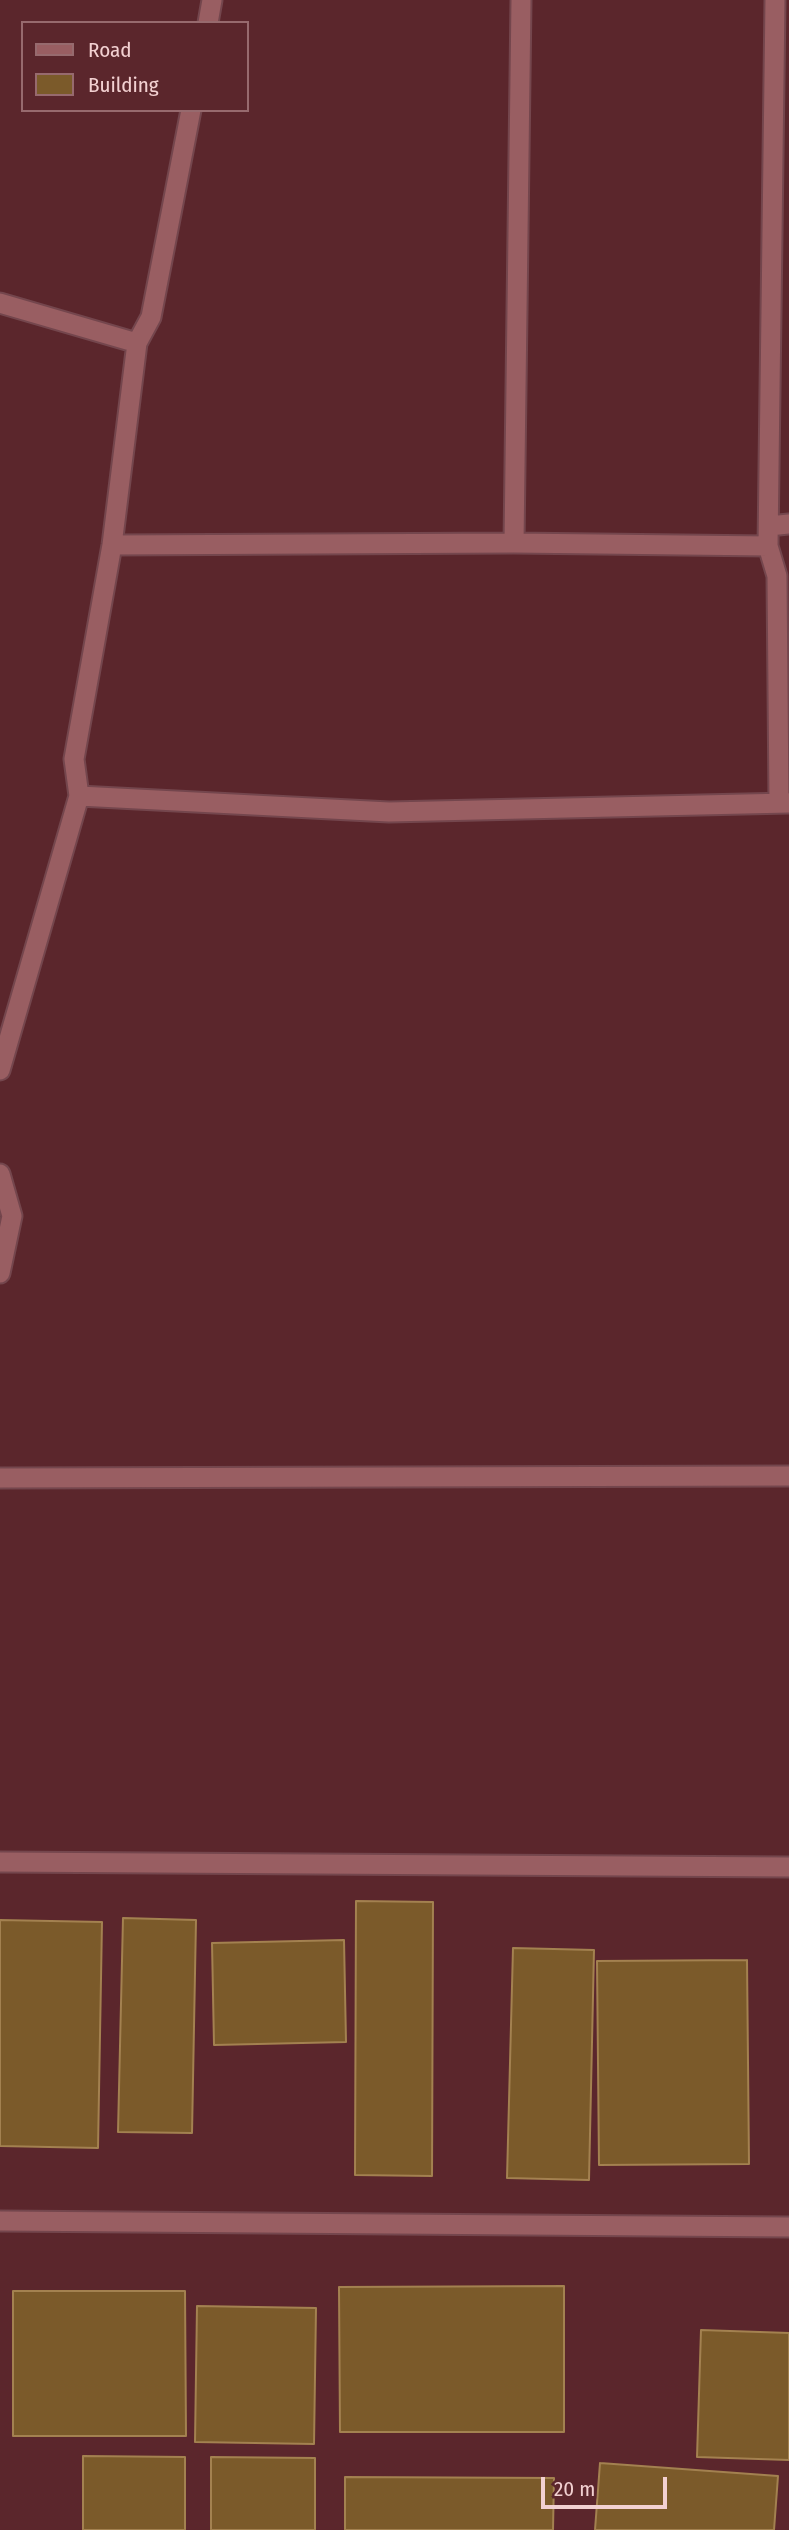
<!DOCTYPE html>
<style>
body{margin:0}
#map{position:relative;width:789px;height:2530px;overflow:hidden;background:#5b262c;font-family:"Fira Sans Condensed",sans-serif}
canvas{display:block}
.legend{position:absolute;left:21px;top:21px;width:228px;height:91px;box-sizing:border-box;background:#5b262c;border:2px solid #976a6e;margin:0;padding:9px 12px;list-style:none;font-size:21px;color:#f2d0d1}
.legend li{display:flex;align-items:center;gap:14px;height:35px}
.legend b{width:35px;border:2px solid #976a6e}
.scale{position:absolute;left:541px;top:2477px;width:126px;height:32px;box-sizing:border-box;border:4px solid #f2d0d1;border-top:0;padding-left:9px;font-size:21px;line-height:24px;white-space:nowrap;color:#f2d0d1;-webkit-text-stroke:5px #5b262c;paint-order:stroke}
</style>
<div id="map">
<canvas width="789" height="2530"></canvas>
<ul class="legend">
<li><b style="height:9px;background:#995e62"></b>Road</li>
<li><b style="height:19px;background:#7b5a2a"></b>Building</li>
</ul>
<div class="scale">20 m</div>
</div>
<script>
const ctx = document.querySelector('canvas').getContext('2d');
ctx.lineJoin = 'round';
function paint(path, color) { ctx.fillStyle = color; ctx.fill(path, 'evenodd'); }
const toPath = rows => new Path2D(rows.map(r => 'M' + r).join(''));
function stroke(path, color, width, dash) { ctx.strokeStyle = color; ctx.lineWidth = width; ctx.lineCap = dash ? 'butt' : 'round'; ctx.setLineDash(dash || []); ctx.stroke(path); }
const building = toPath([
 [356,1901,433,1902,432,2176,355,2175,356,1901],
 [123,1918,196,1920,192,2133,118,2132,123,1918],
 [0,1920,102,1922,98,2148,0,2146,0,1920],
 [344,1940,346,2042,214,2045,212,1943,344,1940],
 [513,1948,594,1950,589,2180,507,2178,513,1948],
 [747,1960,749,2164,599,2165,597,1961,747,1960],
 [564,2286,564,2432,340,2432,339,2287,564,2286],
 [13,2291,185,2291,186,2436,13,2436,13,2291],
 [197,2306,316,2308,314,2444,195,2442,197,2306],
 [701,2330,789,2333,789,2460,697,2457,701,2330],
 [83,2456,185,2457,185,2530,83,2530,83,2456],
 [211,2457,315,2458,315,2530,211,2530,211,2457],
 [600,2463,778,2476,774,2530,595,2530,600,2463],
 [345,2477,554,2478,553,2530,345,2530,345,2477]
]);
paint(building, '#7b5a2a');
stroke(building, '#a38150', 2);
const minor = toPath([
 [775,0,768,546,777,576,779,803],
 [208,23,212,0],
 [0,303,137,343],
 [769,526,789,524],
 [514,543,521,0],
 [112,545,514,543,768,546],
 [79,796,389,812,789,803],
 [0,1070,79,796,74,759,112,545,137,343,151,317,191,110],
 [0,1174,12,1216,0,1273],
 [0,1478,789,1476],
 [0,1862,789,1867],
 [0,2221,789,2227]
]);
stroke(minor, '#74464d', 23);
stroke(minor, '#995e62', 19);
</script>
